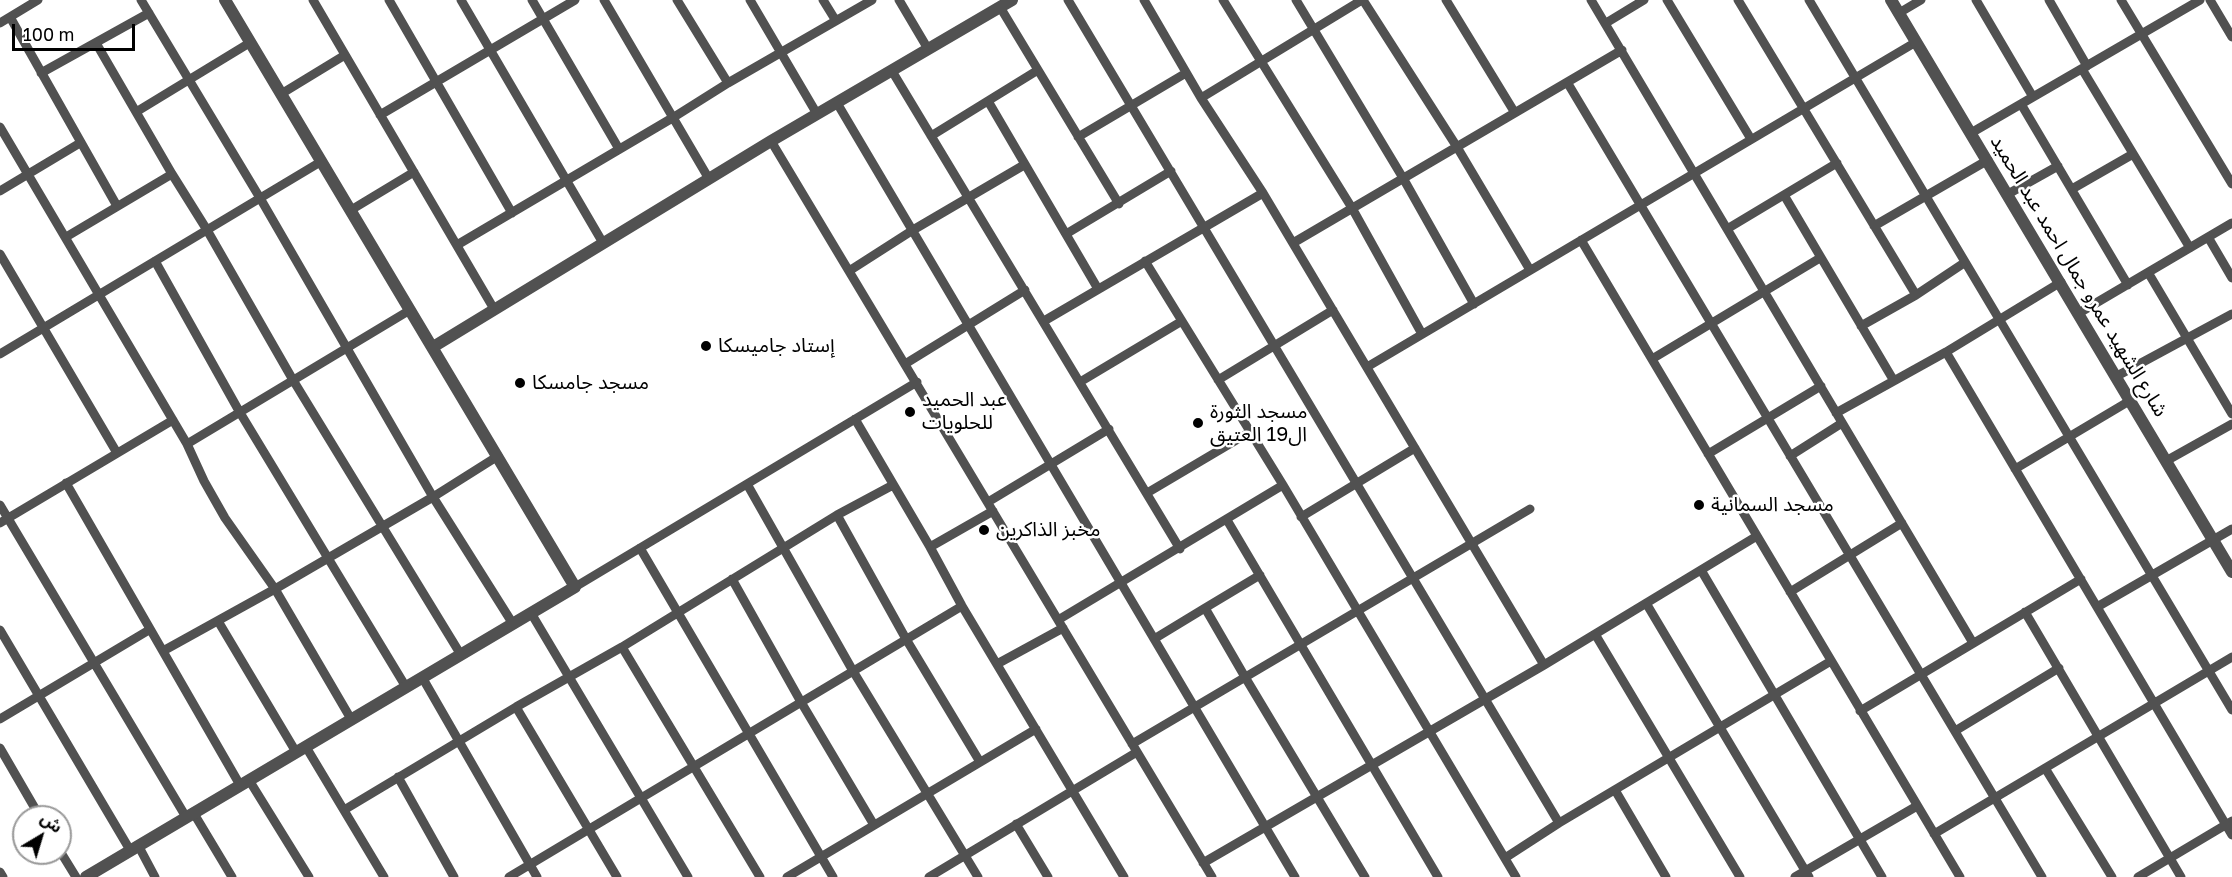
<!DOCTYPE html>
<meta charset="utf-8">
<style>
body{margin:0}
#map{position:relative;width:2232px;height:877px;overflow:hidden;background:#fff;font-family:"Golos Text","Noto Sans Arabic",sans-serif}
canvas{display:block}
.north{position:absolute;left:12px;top:805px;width:60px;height:60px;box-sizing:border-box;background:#fff;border:2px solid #999;border-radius:50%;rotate:38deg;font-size:16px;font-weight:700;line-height:24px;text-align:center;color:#000}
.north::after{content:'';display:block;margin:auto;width:21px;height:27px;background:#000;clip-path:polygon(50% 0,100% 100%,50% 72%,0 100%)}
.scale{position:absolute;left:12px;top:24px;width:123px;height:27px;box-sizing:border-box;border:3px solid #000;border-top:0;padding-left:8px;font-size:18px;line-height:21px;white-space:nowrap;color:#000;-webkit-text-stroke:4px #fff;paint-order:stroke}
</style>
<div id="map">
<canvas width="2232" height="877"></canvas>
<div class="north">ش</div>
<div class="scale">100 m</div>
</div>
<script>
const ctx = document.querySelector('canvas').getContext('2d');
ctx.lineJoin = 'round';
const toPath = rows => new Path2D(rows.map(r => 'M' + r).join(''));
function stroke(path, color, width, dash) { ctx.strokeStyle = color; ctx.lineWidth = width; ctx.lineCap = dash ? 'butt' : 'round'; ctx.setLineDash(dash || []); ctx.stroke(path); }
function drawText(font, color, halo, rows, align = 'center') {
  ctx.font = font + ' "Golos Text","Noto Sans Arabic",sans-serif'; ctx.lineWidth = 5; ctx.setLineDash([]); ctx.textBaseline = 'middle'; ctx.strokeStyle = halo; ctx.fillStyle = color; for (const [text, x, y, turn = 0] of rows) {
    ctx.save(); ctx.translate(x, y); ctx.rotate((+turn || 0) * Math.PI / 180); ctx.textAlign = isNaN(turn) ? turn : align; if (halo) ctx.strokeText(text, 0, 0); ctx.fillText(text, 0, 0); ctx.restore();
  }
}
stroke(toPath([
 [141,0,260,198,433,497,513,624],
 [313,0,494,309],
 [389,0,512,213],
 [461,0,603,243],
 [532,0,619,149],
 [604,0,709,179],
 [677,0,728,83],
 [750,0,817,114],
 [823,0,836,21],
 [899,0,928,49],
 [1068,0,1559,823],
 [1144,0,1201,98,1263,193,1544,665],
 [1223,0,1352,208,1422,334],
 [1296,0,1403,178,1474,304],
 [1363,0,1457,147,1530,270],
 [1446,0,1515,113],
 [1591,0,1973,643],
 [1667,0,1751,139],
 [1738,0,1916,295],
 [1809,0,2232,710],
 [1976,0,2033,97],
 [2049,0,2087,66],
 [2121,0,2232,184],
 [2210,0,2232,37],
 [1000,7,1119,204],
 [1899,13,1921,0],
 [10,17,117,206],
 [0,23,38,0],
 [1606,23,1644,0],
 [96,43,172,174,207,230,293,380,461,655],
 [2082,69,2190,248],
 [892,71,1180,549],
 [41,73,149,13],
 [1567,82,2042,877],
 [281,94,345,55],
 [1201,98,1362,0],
 [988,101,1098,289],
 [837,103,1295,877],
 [2021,104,2128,285],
 [136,112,251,42],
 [380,115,575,0],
 [0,127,187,444,204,481,225,518,275,589,351,719],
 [1971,133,2200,0],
 [931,136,1038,70],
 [1078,137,1186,73],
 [771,141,1212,877],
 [2072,189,2133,154],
 [0,191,80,143],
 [2008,194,2058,166],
 [1784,195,1894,381],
 [351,210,414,172],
 [1874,226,1988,160],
 [1727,229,1837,163],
 [1066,234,1171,171],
 [66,237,172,174],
 [2208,237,2232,278],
 [1581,240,1960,877],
 [1293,243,1622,50],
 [457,245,674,117,728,83,872,0],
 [0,254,117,453],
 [155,261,239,411,406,687],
 [1145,261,1283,485,1516,877],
 [849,271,913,230,1024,165],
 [2149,274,2232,414],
 [2079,313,2232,223],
 [1044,321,1263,193],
 [1861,326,1916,295,1964,263],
 [1946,352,2232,835],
 [0,354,322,161],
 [1652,359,1820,258],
 [905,364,1025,290],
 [1367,367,1916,42],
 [2117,376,2232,314],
 [1218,380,1333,310],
 [1080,382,1182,321],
 [1836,413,1946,352,2061,282],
 [855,419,930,547,962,606,1124,877],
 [187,444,410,310],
 [1708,454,1821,386],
 [1790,456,1842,423],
 [2166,461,2232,424],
 [2015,469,2131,400],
 [66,483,240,785],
 [747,484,853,671,978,877],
 [1147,493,1250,432],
 [988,502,1109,429],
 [0,505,186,817],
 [837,515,906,639,980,762],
 [1301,517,1415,448],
 [1227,520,1438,877],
 [0,523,173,420],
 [930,547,993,511],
 [640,548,833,877],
 [1701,570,1882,877],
 [1260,575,1205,608,1245,677,1365,877],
 [732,579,801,702,874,825],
 [575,587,917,382],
 [1790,592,1902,523],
 [1646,603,1809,877],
 [2097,607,2232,529],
 [2025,612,2181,877],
 [531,613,688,877],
 [1058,620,1283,485],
 [218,621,296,752],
 [0,630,130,850],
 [1595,634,1740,877],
 [1154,639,1205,608],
 [622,647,760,877],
 [163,651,275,589,433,497,498,456],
 [997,664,1063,628],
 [422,677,537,877],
 [516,707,617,877],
 [1860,711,2081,579],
 [0,719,149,630],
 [1955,731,2059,668],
 [1132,744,1530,509],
 [306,747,384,877],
 [0,748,40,817],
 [2045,768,2112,877],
 [398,777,454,877],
 [249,780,309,877],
 [1615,790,1666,877],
 [344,810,516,707,622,647,837,515,893,485],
 [193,812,232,877],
 [1016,824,1048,877],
 [1934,834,2232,657],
 [138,845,155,877],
 [60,851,76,877],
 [1505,858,1559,823,1831,661],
 [1203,863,1544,665,1757,536],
 [0,872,3,877],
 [509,877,962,606],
 [787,877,1036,729],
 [929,877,1137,752],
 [1795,877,1917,806],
 [2138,877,2232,821]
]), '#515151', 9);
stroke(toPath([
 [1891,0,2232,572],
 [433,347,771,141,1012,0],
 [86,877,575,587,225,0]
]), '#515151', 12);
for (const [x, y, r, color] of [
 [706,346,6,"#000"],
 [520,383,6,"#000"],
 [910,412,6,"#000"],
 [1198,423,6,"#000"],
 [1699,505,6,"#000"],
 [984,530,6,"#000"]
]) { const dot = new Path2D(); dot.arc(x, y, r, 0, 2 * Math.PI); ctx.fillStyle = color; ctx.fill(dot); stroke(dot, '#fff', 2); }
drawText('20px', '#000', '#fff', [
 ["شارع الشهيد عمرو جمال احمد عبد الحميد",2079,276,59]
]);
drawText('20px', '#000', '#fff', [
 ["إستاد جاميسكا",718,346],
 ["مسجد جامسكا",532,383],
 ["عبد الحميد",922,400],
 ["للحلويات",922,423],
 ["مسجد الثورة",1210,412],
 ["ال19 العتيق",1210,435],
 ["مسجد السمانية",1711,505],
 ["مخبز الذاكرين",996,530]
], 'left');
</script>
